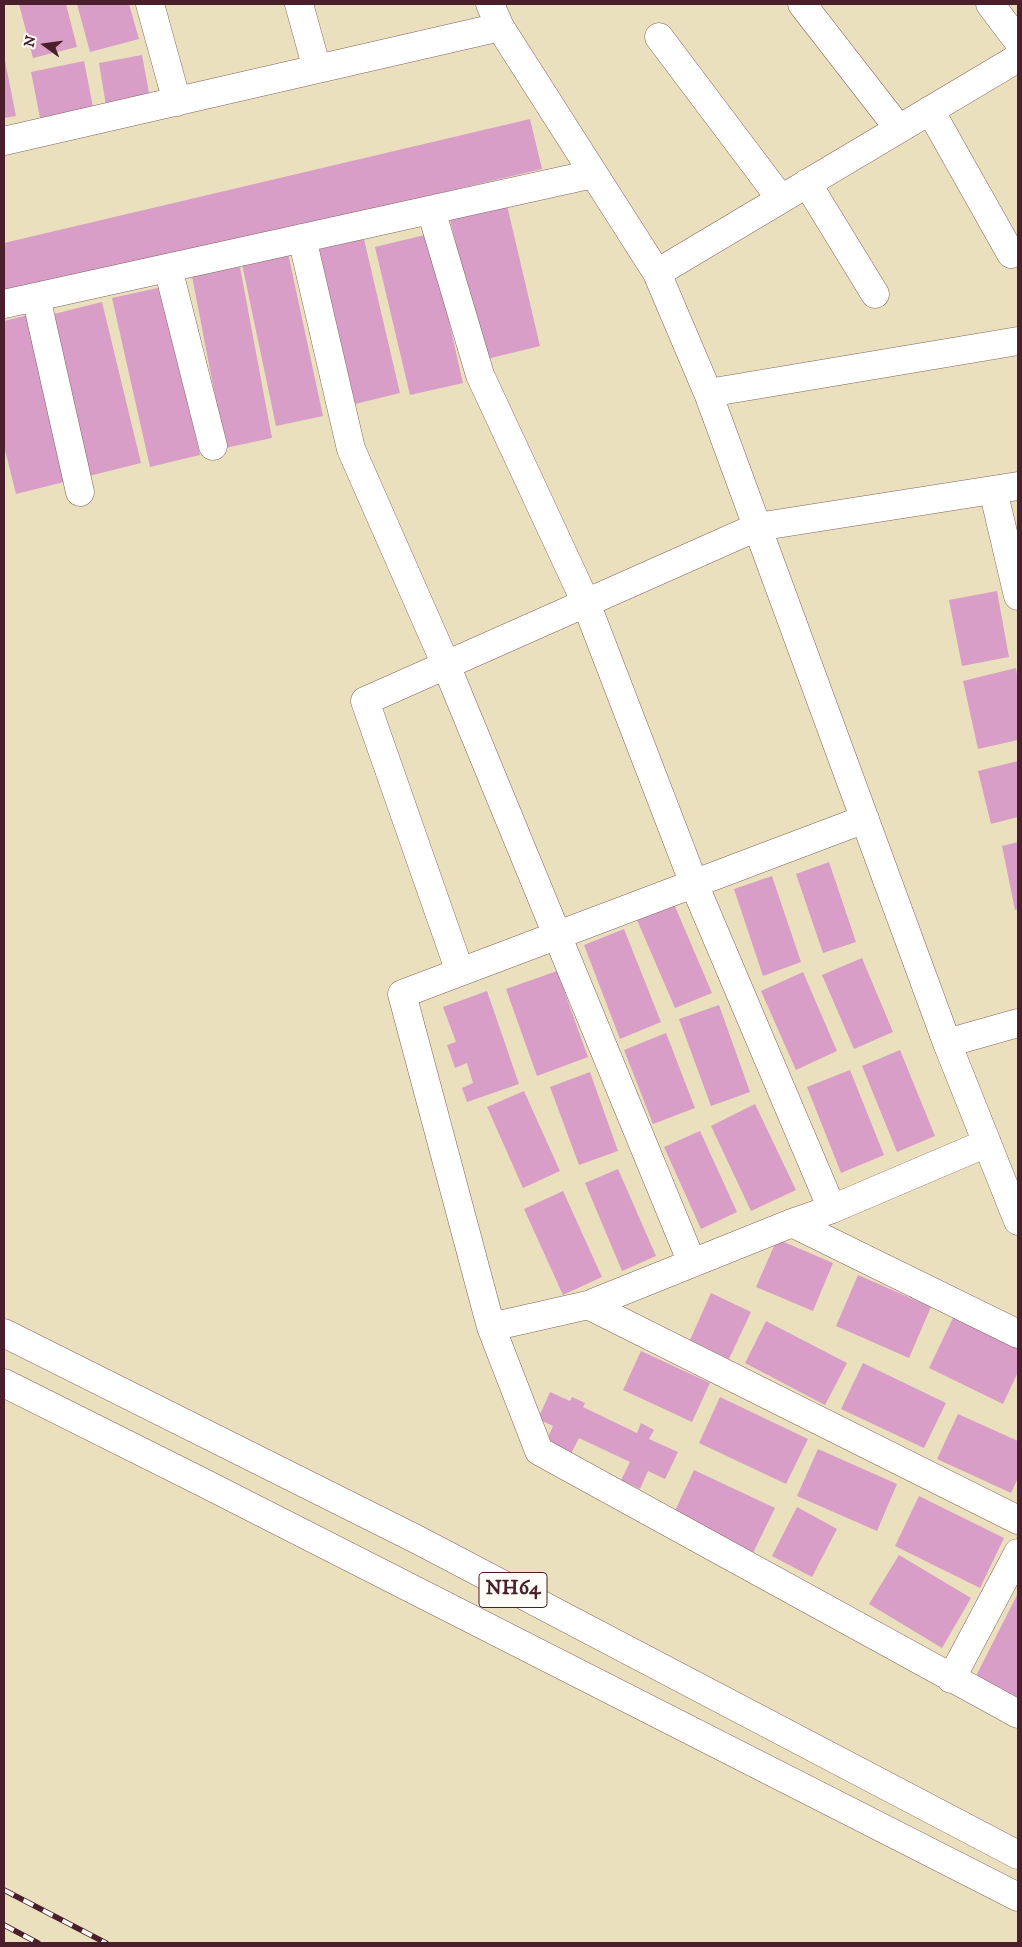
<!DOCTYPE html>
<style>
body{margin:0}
#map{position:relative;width:1022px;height:1947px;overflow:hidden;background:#ebe0be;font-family:"IM FELL DW Pica",serif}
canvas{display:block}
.frame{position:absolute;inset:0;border:5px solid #4a1f2b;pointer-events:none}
.north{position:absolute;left:20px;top:20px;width:50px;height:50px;-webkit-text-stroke:4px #fdfcf7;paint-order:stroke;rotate:284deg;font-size:14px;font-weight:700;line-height:20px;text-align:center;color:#4a1f2b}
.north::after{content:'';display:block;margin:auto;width:18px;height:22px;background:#4a1f2b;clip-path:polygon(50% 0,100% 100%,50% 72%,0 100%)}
</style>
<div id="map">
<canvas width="1022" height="1947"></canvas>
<div class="frame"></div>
<div class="north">N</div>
</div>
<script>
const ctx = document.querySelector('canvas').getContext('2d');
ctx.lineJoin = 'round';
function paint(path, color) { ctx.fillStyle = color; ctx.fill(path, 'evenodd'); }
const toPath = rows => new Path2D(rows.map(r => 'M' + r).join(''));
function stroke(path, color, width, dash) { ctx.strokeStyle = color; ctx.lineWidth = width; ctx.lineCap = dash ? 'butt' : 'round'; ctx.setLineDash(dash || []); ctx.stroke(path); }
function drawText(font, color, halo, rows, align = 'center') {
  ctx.font = font + ' "IM FELL DW Pica",serif'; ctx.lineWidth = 4; ctx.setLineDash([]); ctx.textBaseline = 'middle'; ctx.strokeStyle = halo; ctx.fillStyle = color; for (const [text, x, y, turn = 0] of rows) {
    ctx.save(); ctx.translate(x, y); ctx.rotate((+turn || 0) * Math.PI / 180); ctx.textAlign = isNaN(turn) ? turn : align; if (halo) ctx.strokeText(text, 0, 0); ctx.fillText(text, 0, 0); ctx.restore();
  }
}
paint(toPath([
 [19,4,66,4,77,47,33,58],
 [77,4,129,4,139,39,90,52],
 [142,55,150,98,106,106,99,63],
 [4,56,16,116,4,118],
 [84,61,93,107,40,118,31,72],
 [530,119,542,169,4,296,4,243],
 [506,201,540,346,483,360,449,215],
 [429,234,463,383,410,395,375,247],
 [364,239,400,393,351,405,316,250],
 [288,253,323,416,276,426,242,264],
 [240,267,272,438,225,448,192,276],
 [162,287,200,455,150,467,112,298],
 [102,302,141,463,89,476,50,315],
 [28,315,68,481,16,494,4,446,4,321],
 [997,591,1009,657,962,666,949,600],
 [1016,668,1018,680,1018,740,978,749,963,681],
 [1018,761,1018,817,991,824,978,771],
 [1018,842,1018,909,1015,910,1002,846],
 [829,862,856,942,823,953,796,874],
 [772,876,801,962,763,976,734,889],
 [674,904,712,993,675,1008,637,920],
 [624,929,661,1022,620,1039,584,945],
 [862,958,893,1032,854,1049,822,975],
 [557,971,588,1057,537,1076,506,989],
 [803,972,837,1051,796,1070,761,991],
 [487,991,519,1084,467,1102,462,1088,473,1083,467,1063,455,1068,447,1045,456,1042,443,1007],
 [719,1005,750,1092,711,1106,679,1019],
 [666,1033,695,1108,653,1124,624,1050],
 [900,1050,935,1136,897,1152,862,1066],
 [850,1070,884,1155,841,1173,807,1087],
 [590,1072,618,1151,579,1165,550,1087],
 [524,1091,560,1171,523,1188,487,1107],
 [755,1104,796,1190,751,1211,711,1126],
 [700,1131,737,1212,701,1229,664,1147],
 [618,1169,656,1256,622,1271,585,1183],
 [563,1191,602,1277,563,1295,524,1209],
 [777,1239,833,1263,813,1311,756,1287],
 [858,1275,931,1307,909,1358,836,1326],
 [711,1293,751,1312,729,1359,690,1340],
 [953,1318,1018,1349,1018,1372,1003,1404,929,1368],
 [766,1321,847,1363,825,1405,745,1363],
 [641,1351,710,1383,692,1422,623,1390],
 [863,1363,946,1403,924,1448,841,1409],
 [550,1392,570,1401,572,1397,585,1403,583,1407,637,1433,641,1423,654,1430,649,1439,678,1452,665,1479,648,1471,640,1489,621,1480,630,1462,579,1438,570,1456,545,1444,553,1426,538,1419],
 [720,1397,808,1439,786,1484,699,1443],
 [958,1414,1018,1441,1018,1478,1011,1493,937,1459],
 [818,1449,897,1484,877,1531,797,1496],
 [694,1470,775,1508,753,1553,673,1515],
 [919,1496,1004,1538,980,1588,895,1546],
 [797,1507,837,1529,812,1577,772,1556],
 [899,1555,971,1598,942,1648,869,1604],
 [1018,1593,1018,1699,976,1676]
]), '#d89ec7');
const minor = toPath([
 [150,4,177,102],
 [299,4,317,69],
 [490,4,500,27,657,273,708,393,947,1043,1018,1221],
 [802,4,899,129],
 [990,4,1018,41],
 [659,37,781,199],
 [930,110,1011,254],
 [4,141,500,27],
 [807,183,875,294],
 [431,210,480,375,586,603,694,884,832,1209],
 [302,238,351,449,446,665,692,1263],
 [168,268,213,446],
 [657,273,1018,58],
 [36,297,80,492],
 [4,304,593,174],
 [708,393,1018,341],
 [993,490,1018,596],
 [865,819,402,994,491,1327,539,1451,1018,1714],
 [460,972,365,701,757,527,1018,486],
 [947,1043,1018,1023],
 [792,1223,1018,1334],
 [588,1305,1018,1520],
 [491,1327,588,1305,792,1223,832,1209,987,1143],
 [951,1679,1018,1553]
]);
const trunk = toPath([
 [4,1333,418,1540,1018,1855],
 [4,1383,202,1482,1018,1897]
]);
stroke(minor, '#82635e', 29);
stroke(trunk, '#82635e', 29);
stroke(minor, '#fff', 28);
stroke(trunk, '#fff', 28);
const rail = toPath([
 [4,1890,106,1943],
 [4,1925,38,1943]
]);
stroke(rail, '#4a1f2b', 5.5);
stroke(rail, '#fdfcf7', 4, [11]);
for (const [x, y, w] of [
 [513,1590,68]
]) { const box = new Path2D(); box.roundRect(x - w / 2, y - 17.5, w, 35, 4); ctx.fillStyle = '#fdfcf7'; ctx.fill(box); stroke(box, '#4a1f2b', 1); }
drawText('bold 20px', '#4a1f2b', null, [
 ["NH64",513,1590]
]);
</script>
